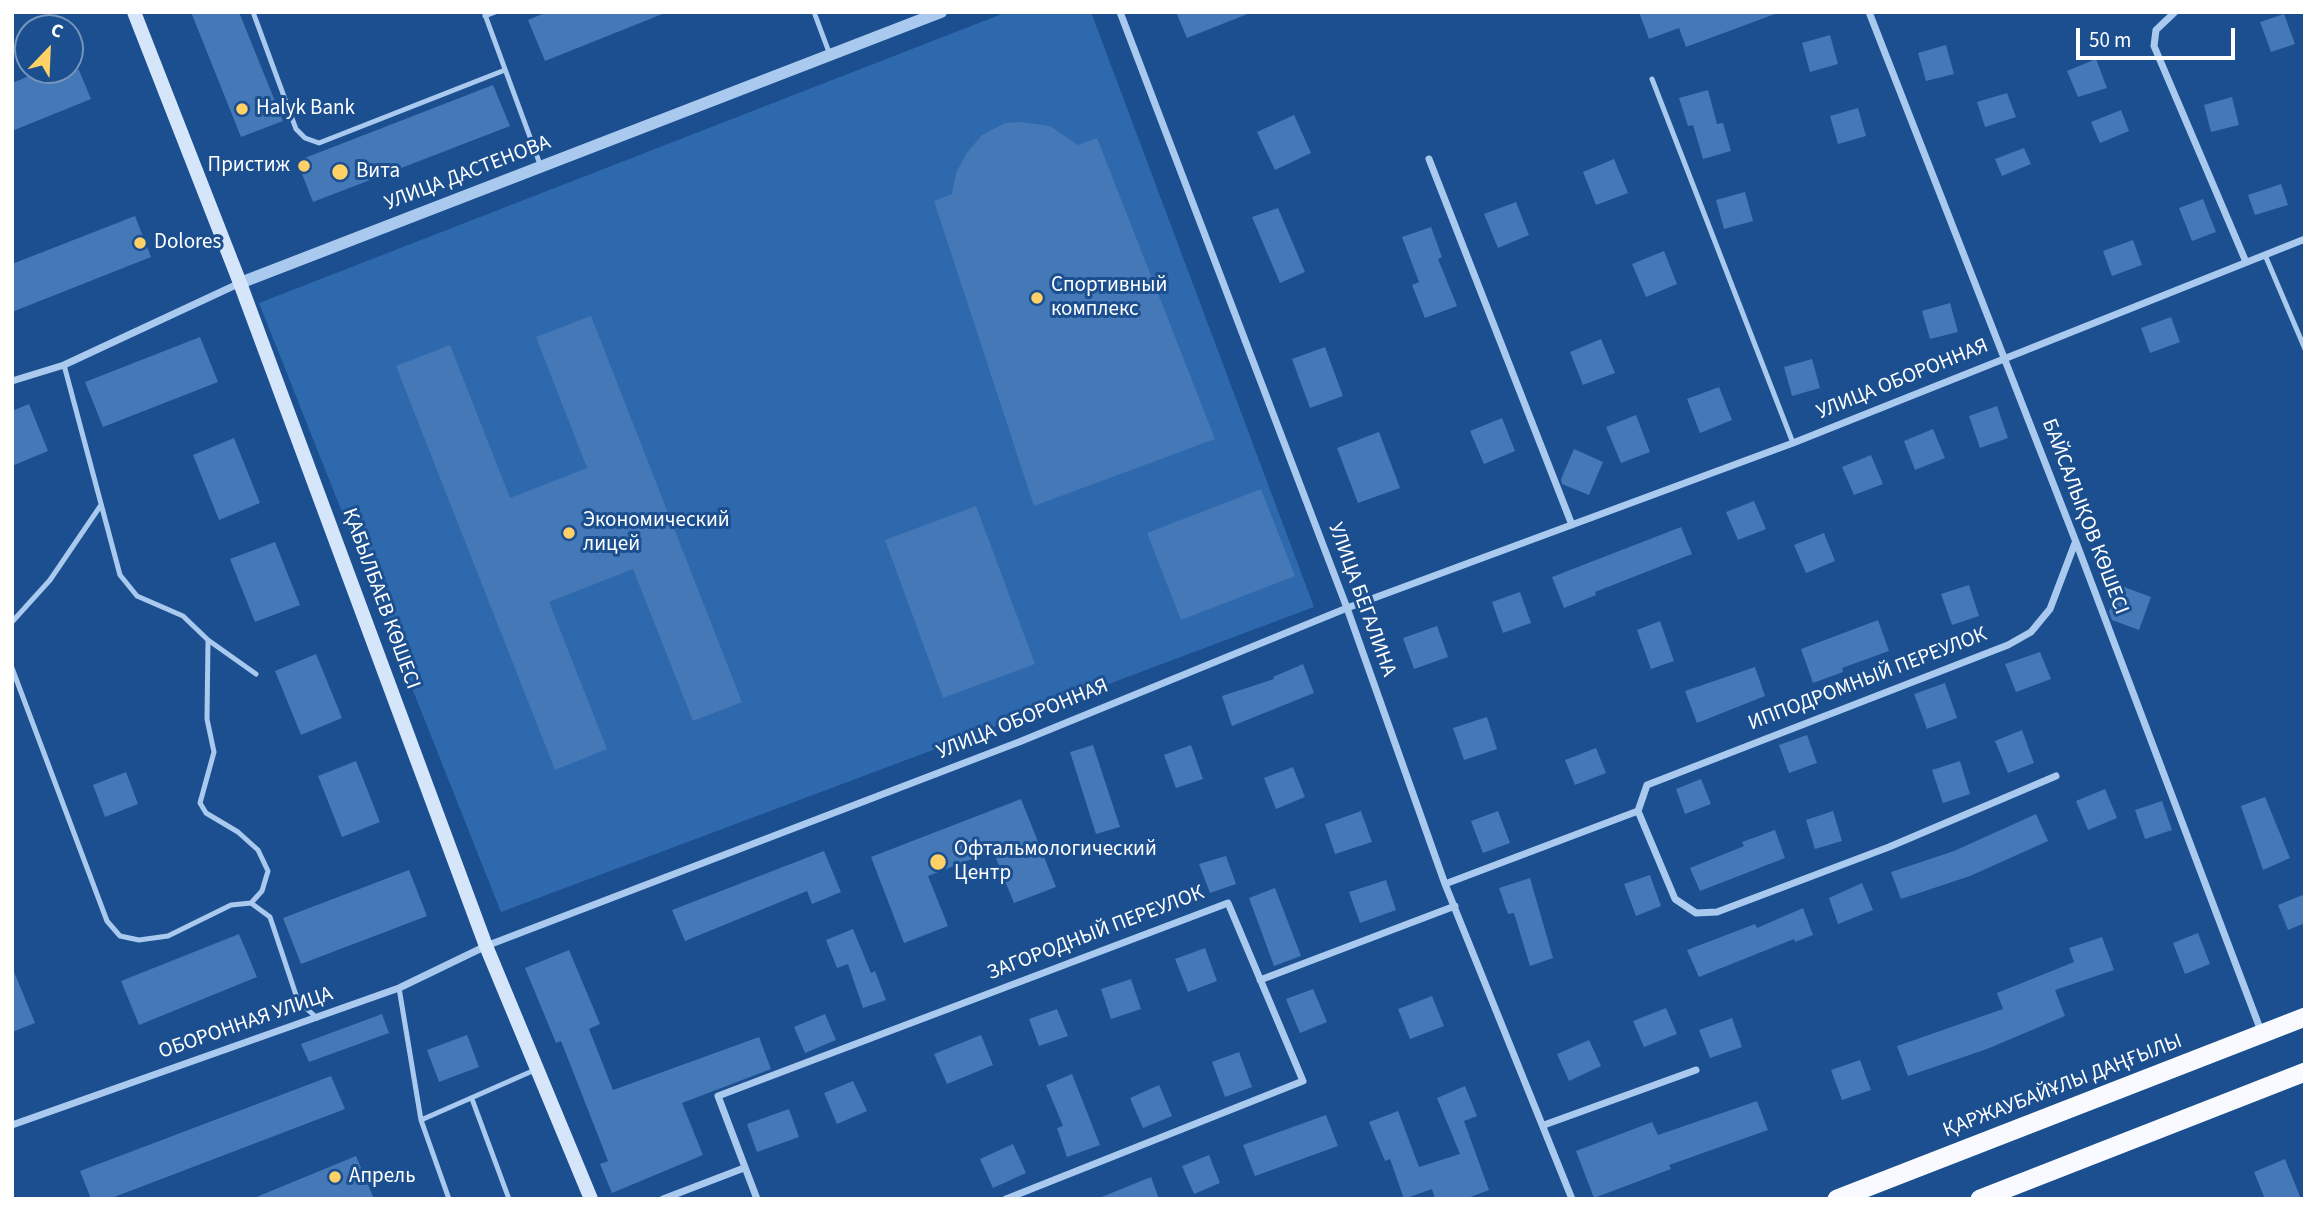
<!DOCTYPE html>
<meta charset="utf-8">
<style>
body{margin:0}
#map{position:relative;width:2317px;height:1211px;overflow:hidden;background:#1b4f8f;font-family:"Source Sans 3",sans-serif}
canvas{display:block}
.frame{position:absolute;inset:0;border:14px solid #fff;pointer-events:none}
.north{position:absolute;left:14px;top:14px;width:70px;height:70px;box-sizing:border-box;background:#1b4f8f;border:2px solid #7695bc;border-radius:50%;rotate:23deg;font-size:19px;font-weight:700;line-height:28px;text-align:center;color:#fff}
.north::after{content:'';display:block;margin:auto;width:24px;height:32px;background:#ffd166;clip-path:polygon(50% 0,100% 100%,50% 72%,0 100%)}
.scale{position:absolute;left:2076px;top:28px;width:159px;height:32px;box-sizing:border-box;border:4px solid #fff;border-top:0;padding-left:9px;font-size:21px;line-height:24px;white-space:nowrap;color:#fff;-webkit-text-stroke:5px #1b4f8f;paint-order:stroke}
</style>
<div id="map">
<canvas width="2317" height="1211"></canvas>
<div class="frame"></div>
<div class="north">С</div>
<div class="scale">50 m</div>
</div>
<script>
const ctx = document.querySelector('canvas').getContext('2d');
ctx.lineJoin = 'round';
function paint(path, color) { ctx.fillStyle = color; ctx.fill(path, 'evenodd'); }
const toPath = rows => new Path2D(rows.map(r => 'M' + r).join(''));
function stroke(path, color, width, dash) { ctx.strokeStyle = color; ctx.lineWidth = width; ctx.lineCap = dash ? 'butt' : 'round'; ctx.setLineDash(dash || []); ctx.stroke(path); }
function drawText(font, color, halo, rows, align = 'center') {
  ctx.font = font + ' "Source Sans 3",sans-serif'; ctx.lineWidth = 6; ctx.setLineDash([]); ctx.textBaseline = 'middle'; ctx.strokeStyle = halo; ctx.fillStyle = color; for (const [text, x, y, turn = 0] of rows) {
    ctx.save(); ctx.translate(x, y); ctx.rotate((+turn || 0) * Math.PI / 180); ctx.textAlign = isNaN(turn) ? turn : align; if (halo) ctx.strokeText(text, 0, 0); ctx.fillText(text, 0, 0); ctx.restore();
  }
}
paint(toPath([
 [1007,12,1091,12,1314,607,501,912,259,303]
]), '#2e69ad');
paint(toPath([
 [191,12,239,12,283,121,241,137],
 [547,12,665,12,665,13,545,61,528,20],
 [1176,12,1250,12,1250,13,1187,38],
 [1639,12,1774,12,1775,14,1686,47,1679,28,1649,39],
 [2284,14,2295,44,2271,52,2260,22],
 [1830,35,1838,64,1810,72,1802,43],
 [1946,45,1954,74,1926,81,1918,53],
 [2096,59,2107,88,2078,97,2067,71],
 [44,70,79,70,91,99,12,131,12,83],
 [493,85,510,126,313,202,297,161],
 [1708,90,1717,124,1723,123,1731,151,1703,159,1693,125,1688,126,1679,98],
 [2007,93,2016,117,1985,127,1977,102],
 [2232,97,2239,125,2211,132,2204,105],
 [1858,108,1866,136,1838,144,1830,116],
 [2121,110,2129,131,2100,143,2091,122],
 [1294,115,1311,153,1275,170,1257,132],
 [1021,122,1050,126,1078,145,1097,138,1215,439,1034,506,934,201,952,194,956,173,966,154,982,135,1005,123],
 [2024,148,2031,164,2002,176,1995,159],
 [1614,159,1628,193,1596,205,1583,172],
 [2281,184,2288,205,2255,215,2248,195],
 [1745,192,1753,221,1724,229,1716,200],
 [2203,199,2216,232,2192,241,2179,208],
 [1516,202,1529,235,1498,248,1484,214],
 [1278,208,1305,272,1280,283,1252,217],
 [135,216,151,257,12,312,12,264],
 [1431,227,1442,257,1438,259,1457,306,1425,318,1412,285,1419,282,1402,237],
 [2133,240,2142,265,2112,276,2103,251],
 [1664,251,1677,284,1646,297,1632,264],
 [1950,303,1958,332,1930,339,1922,311],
 [591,316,742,702,693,721,633,569,549,602,607,749,555,770,396,366,450,345,510,498,587,468,536,337],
 [2171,317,2180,342,2150,353,2141,328],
 [200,337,218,382,103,427,85,382],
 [1601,339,1615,373,1583,385,1570,352],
 [1325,347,1343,396,1310,408,1292,359],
 [1812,359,1820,388,1792,396,1784,367],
 [1719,387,1732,420,1700,433,1687,399],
 [29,404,48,451,12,466,12,411],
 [1997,406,2008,438,1980,448,1969,416],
 [1636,415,1650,452,1621,463,1606,427],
 [1502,418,1515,451,1484,464,1470,431],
 [1933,429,1945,458,1915,470,1904,441],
 [1379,432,1400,488,1358,503,1337,448],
 [234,438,260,503,219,520,193,455],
 [1574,449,1603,462,1589,495,1562,484,1561,479],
 [1871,455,1883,484,1854,495,1842,467],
 [1261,489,1295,576,1181,620,1147,533],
 [1754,501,1766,529,1738,540,1726,512],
 [976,506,1035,664,943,698,885,540],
 [1681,527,1692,554,1595,592,1596,595,1564,608,1552,577],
 [1824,533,1835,561,1806,573,1794,545],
 [275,542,300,605,255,622,230,559],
 [1969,585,1979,616,1952,625,1941,594],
 [2119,585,2151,597,2139,630,2112,620,2109,612],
 [1520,592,1531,623,1503,633,1492,602],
 [1878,620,1889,651,1842,668,1843,672,1813,683,1801,649],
 [1660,621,1674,661,1651,669,1637,630],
 [1437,626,1448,657,1414,669,1403,638],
 [2040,652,2051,679,2016,692,2005,664],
 [316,654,342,718,301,735,275,671],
 [1303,664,1314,693,1232,726,1222,696,1274,679,1273,677],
 [1755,667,1765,696,1697,723,1685,691],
 [1945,683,1957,718,1927,729,1914,694],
 [1487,717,1497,749,1464,760,1453,728],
 [2022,730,2034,763,2008,773,1995,741],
 [1807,735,1817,763,1789,773,1779,745],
 [1093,745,1120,827,1096,834,1070,752],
 [1191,745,1203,779,1176,788,1164,755],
 [1596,748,1606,773,1575,785,1565,760],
 [356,761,380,822,342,837,318,776],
 [1960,761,1970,794,1943,803,1932,770],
 [1293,767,1305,797,1276,809,1264,778],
 [126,772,138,804,105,817,93,785],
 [1701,779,1711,804,1685,814,1676,789],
 [2105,789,2117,818,2088,830,2076,801],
 [2265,797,2290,858,2263,870,2241,806],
 [1021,799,1056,887,1014,903,993,851,928,876,948,926,904,943,871,857],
 [2162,801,2172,830,2145,839,2135,810],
 [1361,811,1372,842,1335,854,1325,824],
 [1498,811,1510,843,1483,853,1471,821],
 [1833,811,1842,841,1815,849,1806,820],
 [2036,814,2048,841,1970,876,1901,899,1891,872,1954,851],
 [1775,830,1785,858,1700,891,1690,868,1744,846,1742,842],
 [824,851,841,892,812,904,807,891,685,941,672,910],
 [1226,856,1236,884,1210,893,1199,864],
 [409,870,427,916,301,964,283,918],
 [1650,875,1661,906,1636,916,1624,884],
 [1530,878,1553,958,1530,966,1514,913,1508,914,1499,888],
 [1386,880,1396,910,1360,923,1349,892],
 [1862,883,1873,910,1838,924,1829,898],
 [1275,888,1301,956,1274,966,1249,898],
 [2305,894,2305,923,2288,930,2278,905],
 [1803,908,1813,935,1795,942,1794,939,1699,977,1687,950,1755,924,1757,928],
 [853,929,871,973,875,971,886,1000,863,1008,848,964,837,968,826,940],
 [2198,933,2210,964,2185,974,2173,943],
 [239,934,257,977,139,1025,121,981],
 [2102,937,2114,970,2055,990,2065,1016,1987,1049,1908,1076,1897,1046,2003,1009,1997,993,2074,962,2069,948],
 [1205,948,1217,981,1188,992,1175,959],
 [569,950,600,1024,589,1029,613,1090,759,1037,771,1069,682,1103,703,1155,612,1193,600,1164,608,1161,561,1041,556,1043,525,968],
 [12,967,35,1023,12,1032],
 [1131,979,1141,1009,1111,1019,1101,989],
 [1313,989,1327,1022,1300,1033,1286,999],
 [1432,996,1444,1026,1410,1039,1398,1009],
 [1666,1008,1677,1034,1644,1047,1633,1021],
 [1057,1009,1068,1036,1039,1046,1029,1019],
 [382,1014,389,1033,309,1062,301,1044],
 [825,1014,836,1040,805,1053,794,1027],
 [1732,1018,1742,1047,1710,1058,1699,1030],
 [467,1035,479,1067,439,1082,427,1050],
 [981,1035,993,1065,947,1084,934,1054],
 [1589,1040,1601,1066,1569,1081,1557,1054],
 [1239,1052,1252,1087,1225,1097,1212,1062],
 [1860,1060,1871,1090,1842,1100,1831,1070],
 [1072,1074,1100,1145,1067,1157,1057,1128,1063,1126,1046,1085],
 [331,1076,345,1109,109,1199,91,1199,80,1171],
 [853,1081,867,1111,837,1124,824,1093],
 [1159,1085,1172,1116,1143,1128,1130,1098],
 [1465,1086,1477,1116,1464,1121,1489,1190,1465,1199,1435,1199,1432,1189,1404,1199,1390,1159,1385,1161,1369,1122,1398,1111,1419,1167,1460,1154,1437,1098],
 [1757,1101,1768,1130,1669,1165,1671,1169,1594,1198,1576,1151,1652,1122,1658,1135],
 [789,1109,799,1137,757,1152,747,1124],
 [1326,1115,1338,1146,1255,1176,1243,1145],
 [1013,1144,1026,1173,993,1188,980,1159],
 [1209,1155,1220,1183,1194,1194,1182,1166],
 [356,1156,374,1199,254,1199,254,1198],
 [2285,1159,2301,1199,2265,1199,2254,1172],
 [1151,1177,1159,1199,1099,1199,1099,1198]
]), '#4478b7');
stroke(toPath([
 [253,12,296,129,305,138,319,143,505,70],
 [484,12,541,167],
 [814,12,830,55],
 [485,16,495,12],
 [1652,79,1793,443],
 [2265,255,2305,349],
 [64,365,120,575,137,596,183,616,208,640,256,674],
 [12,622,50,580,101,505],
 [208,640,207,719,214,752,200,803,206,813,238,832,258,850,268,871,262,891,251,903],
 [12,668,107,921,120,936,139,940,168,936,231,905,251,903,270,917,298,1001,317,1018],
 [399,988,421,1120,449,1199],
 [472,1099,509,1199],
 [421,1120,537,1069]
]), '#a9c9ee', 5);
stroke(toPath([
 [1120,12,1347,608,1445,884,1572,1199],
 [1869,12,2076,542,2261,1031],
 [2175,12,2156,30,2154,46,2246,262],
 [1429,159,1572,525],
 [12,381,64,365,240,283],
 [1638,811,1675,899,1696,913,1717,912,1889,847,2056,776],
 [1445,884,1638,811,1647,785,2008,645,2031,632,2050,609,2075,543],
 [1260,980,1455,906],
 [12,1125,399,988,486,946,1019,742,1347,608,1793,443,2305,239],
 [1544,1125,1696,1070],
 [663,1199,744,1168],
 [757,1199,718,1096,1228,903,1303,1081,1006,1199]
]), '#a9c9ee', 7);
stroke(toPath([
 [240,283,941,12]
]), '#a9c9ee', 12);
stroke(toPath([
 [134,12,240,283,486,946,591,1199]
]), '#d6e6fa', 14);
stroke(toPath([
 [1837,1199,2305,1017],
 [1980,1199,2305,1072]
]), '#f8faff', 19);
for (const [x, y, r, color] of [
 [242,109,7,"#ffd166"],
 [304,166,7,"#ffd166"],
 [340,172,9,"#ffd166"],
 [140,243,7,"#ffd166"],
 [1037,298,7,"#ffd166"],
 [569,533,7,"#ffd166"],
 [938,862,9,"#ffd166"],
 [335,1177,7,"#ffd166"]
]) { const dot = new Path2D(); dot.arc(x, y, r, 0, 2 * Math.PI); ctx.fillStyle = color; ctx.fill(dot); stroke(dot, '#1b4f8f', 2.5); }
drawText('21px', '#fff', '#1b4f8f', [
 ["Halyk Bank",256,109],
 ["Пристиж",290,166,"right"],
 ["Вита",356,172],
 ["Dolores",154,243],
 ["Спортивный",1051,286],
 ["комплекс",1051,310],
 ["Экономический",583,521],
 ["лицей",583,545],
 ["Офтальмологический",954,850],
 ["Центр",954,874],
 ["Апрель",349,1177]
], 'left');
drawText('21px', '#fff', '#1b4f8f', [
 ["УЛИЦА ДАСТЕНОВА",468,174,-21],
 ["УЛИЦА ОБОРОННАЯ",1903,380,-22],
 ["БАЙСАЛЫҚОВ КӨШЕСІ",2084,517,69],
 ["ҚАБЫЛБАЕВ КӨШЕСІ",380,599,70],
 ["УЛИЦА БЕГАЛИНА",1361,600,70],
 ["ИППОДРОМНЫЙ ПЕРЕУЛОК",1868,680,-21],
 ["УЛИЦА ОБОРОННАЯ",1023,720,-22],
 ["ЗАГОРОДНЫЙ ПЕРЕУЛОК",1096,934,-21],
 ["ОБОРОННАЯ УЛИЦА",246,1024,-19],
 ["ҚАРЖАУБАЙҰЛЫ ДАҢҒЫЛЫ",2063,1087,-21]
]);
</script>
